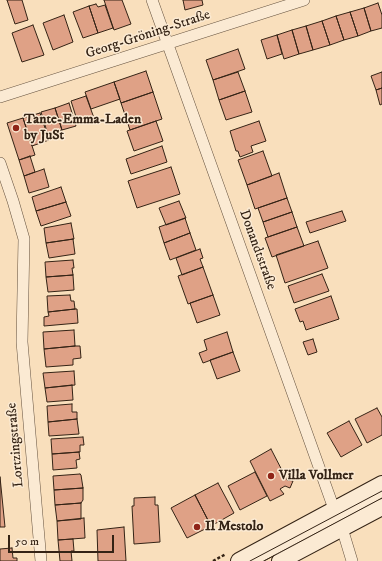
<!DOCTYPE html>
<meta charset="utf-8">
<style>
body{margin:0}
#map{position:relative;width:382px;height:561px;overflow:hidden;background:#f9dfbc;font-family:"IM FELL DW Pica",serif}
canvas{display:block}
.scale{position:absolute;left:8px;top:535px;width:106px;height:18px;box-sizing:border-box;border:2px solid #342315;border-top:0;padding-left:5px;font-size:12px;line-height:14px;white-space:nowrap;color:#342315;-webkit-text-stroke:3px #fbead3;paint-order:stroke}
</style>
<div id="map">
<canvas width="382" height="561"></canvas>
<div class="scale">50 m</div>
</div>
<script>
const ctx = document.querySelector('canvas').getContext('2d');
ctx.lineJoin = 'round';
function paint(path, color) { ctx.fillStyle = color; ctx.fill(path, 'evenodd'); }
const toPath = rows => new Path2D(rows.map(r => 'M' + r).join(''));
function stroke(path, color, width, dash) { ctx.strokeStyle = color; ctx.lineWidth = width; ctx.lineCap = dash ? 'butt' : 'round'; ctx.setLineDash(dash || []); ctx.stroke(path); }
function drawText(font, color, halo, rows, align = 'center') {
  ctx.font = font + ' "IM FELL DW Pica",serif'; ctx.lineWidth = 3; ctx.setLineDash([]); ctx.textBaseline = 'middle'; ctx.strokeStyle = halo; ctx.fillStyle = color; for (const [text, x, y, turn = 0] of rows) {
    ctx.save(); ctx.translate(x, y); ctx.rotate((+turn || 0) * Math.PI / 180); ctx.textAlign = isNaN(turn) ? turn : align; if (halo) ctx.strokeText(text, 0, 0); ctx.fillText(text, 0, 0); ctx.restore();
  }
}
const building = toPath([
 [7,0,22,0,28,20,15,24,7,0],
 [104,0,122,0,131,24,114,30,104,0],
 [183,0,202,0,203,5,185,10,183,0],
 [378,3,382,15,382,28,371,31,364,8,378,3],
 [96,4,98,7,105,5,113,28,98,33,89,6,96,4],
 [89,6,98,33,83,38,73,12,89,6],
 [364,8,371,31,358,36,350,12,364,8],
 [350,12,358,36,344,40,336,16,350,12],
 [64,15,73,42,53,50,43,23,64,15],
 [336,16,344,40,330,45,322,21,336,16],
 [322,21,330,45,313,50,306,26,322,21],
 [33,25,44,55,22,62,12,33,33,25],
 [306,26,313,50,299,54,292,30,306,26],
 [292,30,299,54,284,59,277,35,292,30],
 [277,35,282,54,267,59,261,40,277,35],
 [238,49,245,69,213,80,206,60,238,49],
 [146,71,153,92,121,103,114,82,146,71],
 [238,72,245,91,219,100,213,80,238,72],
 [382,72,382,88,376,90,371,76,382,72],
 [114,82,120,99,91,109,85,92,114,82],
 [382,88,382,104,380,105,376,90,382,88],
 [245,91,252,112,226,120,219,100,245,91],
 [153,92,162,119,130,130,121,103,153,92],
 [86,96,94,118,78,123,71,101,86,96],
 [69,103,76,126,62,130,55,108,69,103],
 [55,108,62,130,48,135,41,112,55,108],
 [40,113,49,140,32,146,23,118,40,113],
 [23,118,35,155,19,160,7,123,23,118],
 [156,121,163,141,134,151,127,131,156,121],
 [259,121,266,141,251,146,253,152,240,157,238,151,236,151,230,131,259,121],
 [162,146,167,162,131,174,126,159,162,146],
 [263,151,272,176,247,185,238,160,263,151],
 [30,156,35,172,24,176,19,160,30,156],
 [171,167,180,194,137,208,128,181,171,167],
 [44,169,49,187,29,193,24,176,44,169],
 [279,173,287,198,255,209,247,185,279,173],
 [61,187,66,202,36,211,32,197,61,187],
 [287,198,292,212,263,222,258,208,287,198],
 [179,201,186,218,166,225,159,208,179,201],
 [66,202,71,216,41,226,36,211,66,202],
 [342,211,346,221,310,233,306,222,342,211],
 [292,212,297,227,268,237,263,222,292,212],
 [185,218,190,233,164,243,159,227,185,218],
 [71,223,74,239,46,243,44,228,71,223],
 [297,227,304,246,272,257,265,238,297,227],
 [190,233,196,250,170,260,164,243,190,233],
 [73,239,75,254,49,258,46,243,73,239],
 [318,241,328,268,285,283,276,255,318,241],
 [200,249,203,258,200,259,203,267,182,275,176,258,200,249],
 [73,260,74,268,72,268,73,275,46,277,45,262,73,260],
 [203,267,213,295,188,304,178,276,203,267],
 [322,274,329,291,294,303,288,286,322,274],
 [73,275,74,290,48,292,46,277,73,275],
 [70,295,71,301,74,301,75,309,48,312,47,296,70,295],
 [213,295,220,315,197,323,190,303,213,295],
 [331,296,339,319,306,330,303,321,300,322,295,309,331,296],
 [75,309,77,309,78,323,44,326,44,317,49,316,48,312,75,309],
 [74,330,75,346,44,349,43,332,74,330],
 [227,332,233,352,203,363,199,353,207,350,204,340,227,332],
 [313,339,317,352,308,355,303,342,313,339],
 [75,346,80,346,81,358,73,359,73,365,46,367,44,349,75,346],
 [233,352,240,371,217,379,210,360,233,352],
 [74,371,75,385,45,388,43,373,74,371],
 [72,385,73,400,47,402,45,388,72,385],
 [72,404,72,412,77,412,77,419,48,422,47,406,72,404],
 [377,408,382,417,382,435,367,443,355,419,377,408],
 [77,419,79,434,49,436,48,422,77,419],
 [349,421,362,445,341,457,327,433,349,421],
 [83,437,84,445,80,445,80,452,52,454,51,439,83,437],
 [271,449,287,480,293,481,290,488,285,486,280,489,284,494,270,501,250,461,271,449],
 [79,452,80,459,76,460,77,468,53,470,52,454,79,452],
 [255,472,267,496,240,510,228,486,255,472],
 [80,474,81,475,83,488,54,490,53,476,80,474],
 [0,477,5,527,0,527,0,477],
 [218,483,234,513,211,526,195,495,218,483],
 [83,488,83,500,81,503,55,505,54,490,83,488],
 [195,495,211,526,187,538,171,508,195,495],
 [155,497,155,505,158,505,160,542,134,544,132,506,134,506,134,498,155,497],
 [81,503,81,519,57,521,55,505,81,503],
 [84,518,85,538,58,540,57,521,84,518],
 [124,527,126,561,98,561,97,530,124,527],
 [73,539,74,551,71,551,72,561,60,561,58,540,73,539],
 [12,548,13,558,17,558,17,561,0,561,0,549,12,548]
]);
paint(building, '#dfa186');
stroke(building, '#342315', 1);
const service = toPath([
 [257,561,382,495]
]);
const minor = toPath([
 [152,0,334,509],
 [0,97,304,0],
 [0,163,13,201,24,239,22,342,41,561],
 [342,528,352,561]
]);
const secondary = toPath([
 [239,561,382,484],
 [280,561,382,507]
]);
stroke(service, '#65523f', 7);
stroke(minor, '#65523f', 12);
stroke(secondary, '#342315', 18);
stroke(toPath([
 [213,561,226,554]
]), '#342315', 2.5, [3, 2]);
stroke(service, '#fbead3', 5.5);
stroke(minor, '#fbead3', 11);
stroke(secondary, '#fbead3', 16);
stroke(toPath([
 [250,561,382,491],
 [264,561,382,498]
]), '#342315', 1);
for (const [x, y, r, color] of [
 [16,128,4,"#8f2418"],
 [271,476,4,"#8f2418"],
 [197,527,4,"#8f2418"]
]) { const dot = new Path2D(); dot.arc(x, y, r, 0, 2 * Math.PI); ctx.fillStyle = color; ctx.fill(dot); stroke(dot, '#fbead3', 1.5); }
drawText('14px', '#342315', '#fbead3', [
 ["Georg-Gröning-Straße",148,35,-18],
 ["Donandtstraße",257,250,70],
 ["Lortzingstraße",16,445,-95]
]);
drawText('bold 14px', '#342315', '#fbead3', [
 ["Tante-Emma-Laden",24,120],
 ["by JuSt",24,136],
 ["Villa Vollmer",279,476],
 ["Il Mestolo",205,527]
], 'left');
</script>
